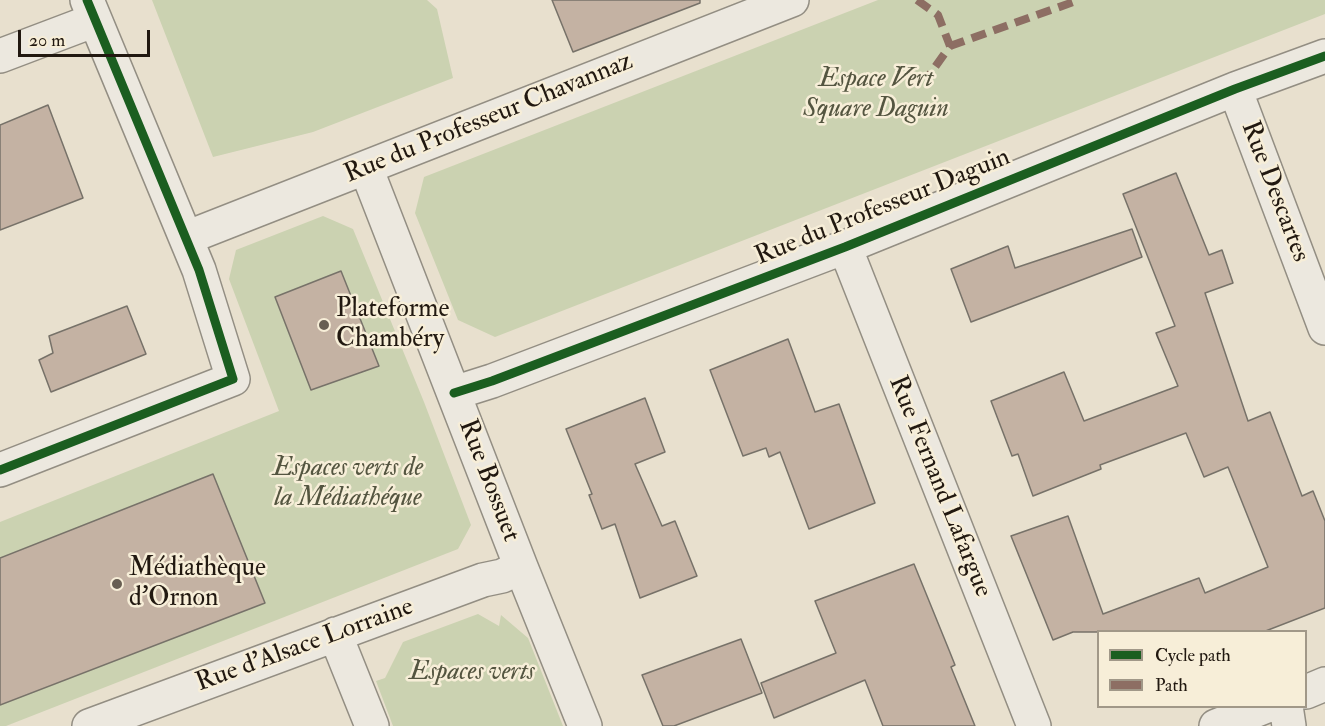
<!DOCTYPE html>
<meta charset="utf-8">
<style>
body{margin:0}
#map{position:relative;width:1325px;height:726px;overflow:hidden;background:#e8e0ce;font-family:"IM FELL Double Pica",serif}
canvas{display:block}
.legend{position:absolute;left:1097px;top:630px;width:210px;height:78px;box-sizing:border-box;background:#f7eed8;border:2px solid #a19888;margin:0;padding:8px 10px;list-style:none;font-size:18px;color:#211810}
.legend li{display:flex;align-items:center;gap:12px;height:30px}
.legend b{width:30px;border:2px solid #a19888}
.scale{position:absolute;left:18px;top:30px;width:132px;height:27px;box-sizing:border-box;border:3px solid #211810;border-top:0;padding-left:8px;font-size:18px;line-height:21px;white-space:nowrap;color:#211810;-webkit-text-stroke:4px #f7eed8;paint-order:stroke}
</style>
<div id="map">
<canvas width="1325" height="726"></canvas>
<ul class="legend">
<li><b style="height:8px;background:#1b5e20"></b>Cycle path</li>
<li><b style="height:8px;background:#8d6e63"></b>Path</li>
</ul>
<div class="scale">20 m</div>
</div>
<script>
const ctx = document.querySelector('canvas').getContext('2d');
ctx.lineJoin = 'round';
function paint(path, color) { ctx.fillStyle = color; ctx.fill(path, 'evenodd'); }
const toPath = rows => new Path2D(rows.map(r => 'M' + r).join(''));
function stroke(path, color, width, dash) { ctx.strokeStyle = color; ctx.lineWidth = width; ctx.lineCap = dash ? 'butt' : 'round'; ctx.setLineDash(dash || []); ctx.stroke(path); }
function drawText(font, color, halo, rows, align = 'center') {
  ctx.font = font + ' "IM FELL Double Pica",serif'; ctx.lineWidth = 5; ctx.setLineDash([]); ctx.textBaseline = 'middle'; ctx.strokeStyle = halo; ctx.fillStyle = color; for (const [text, x, y, turn = 0] of rows) {
    ctx.save(); ctx.translate(x, y); ctx.rotate((+turn || 0) * Math.PI / 180); ctx.textAlign = isNaN(turn) ? turn : align; if (halo) ctx.strokeText(text, 0, 0); ctx.fillText(text, 0, 0); ctx.restore();
  }
}
paint(toPath([
 [152,0,427,0,437,9,453,78,313,132,213,157],
 [878,0,1325,0,1325,14,495,337,458,320,415,213,424,177],
 [323,216,353,229,424,402,471,525,458,549,6,726,0,726,0,522,279,411,229,279,236,250],
 [478,614,499,626,501,615,528,638,563,726,393,726,376,681,385,678,403,642]
]), '#cbd2b1');
const building = toPath([
 [552,0,700,0,700,3,573,52,552,0],
 [48,105,83,198,0,230,0,125,48,105],
 [1176,173,1209,255,1222,250,1233,283,1205,293,1248,421,1270,412,1302,496,1313,491,1325,521,1325,608,1263,632,1073,632,1053,640,1011,536,1068,516,1103,614,1199,578,1205,593,1268,567,1228,467,1204,477,1186,433,1100,465,1101,469,1033,496,1018,454,1012,456,991,401,1064,372,1084,421,1178,386,1156,333,1175,326,1123,194,1176,173],
 [1132,229,1142,257,971,322,951,269,1008,246,1015,268,1132,229],
 [341,271,379,366,311,390,275,297,341,271],
 [127,306,146,354,51,392,39,360,53,353,49,336,127,306],
 [788,339,815,412,839,404,875,503,809,529,780,452,769,457,766,448,743,456,710,370,788,339],
 [645,398,665,452,635,464,662,526,675,521,697,576,640,598,615,524,602,529,589,495,592,494,566,429,645,398],
 [213,474,265,603,0,705,0,558,213,474],
 [914,564,949,650,955,665,951,667,975,726,883,726,865,680,774,718,761,683,836,653,815,601,914,564],
 [741,639,762,693,674,726,663,726,642,675,741,639]
]);
paint(building, '#c4b2a3');
stroke(building, '#777269', 1.5);
const minor = toPath([
 [0,56,95,20],
 [1235,89,1325,328],
 [366,168,521,567,585,726],
 [186,238,792,0],
 [845,247,1034,726],
 [454,393,492,381,845,247,1235,89,1325,56],
 [0,470,233,379,199,270,87,0],
 [335,634,372,726],
 [1306,692,1325,684],
 [1286,706,1289,726],
 [89,726,483,580,502,576,521,567],
 [1216,726,1267,706]
]);
stroke(minor, '#938e83', 36);
stroke(minor, '#ece8df', 33);
stroke(toPath([
 [917,0,938,15,950,46,930,74],
 [950,46,1079,0]
]), '#8d6e63', 8, [15, 8]);
stroke(toPath([
 [454,393,492,381,845,247,1235,89,1325,56],
 [0,470,233,379,199,270,87,0]
]), '#1b5e20', 9);
for (const [x, y, r, color] of [
 [324,325,6,"#675e52"],
 [117,584,6,"#675e52"]
]) { const dot = new Path2D(); dot.arc(x, y, r, 0, 2 * Math.PI); ctx.fillStyle = color; ctx.fill(dot); stroke(dot, '#f7eed8', 2); }
drawText('italic 26px', '#545540', '#f7eed8', [
 ["Espace Vert",876,80],
 ["Square Daguin",876,110],
 ["Espaces verts de",348,469],
 ["la Médiathéque",348,499],
 ["Espaces verts",472,673]
]);
drawText('26px', '#211810', '#f7eed8', [
 ["Rue du Professeur Chavannaz",489,119,-22],
 ["Rue Descartes",1274,192,69],
 ["Rue du Professeur Daguin",883,208,-22],
 ["Rue Bossuet",488,481,69],
 ["Rue Fernand Lafargue",939,487,68],
 ["Rue d'Alsace Lorraine",305,646,-20]
]);
drawText('26px', '#211810', '#f7eed8', [
 ["Plateforme",336,310],
 ["Chambéry",336,340],
 ["Médiathèque",129,569],
 ["d’Ornon",129,599]
], 'left');
</script>
